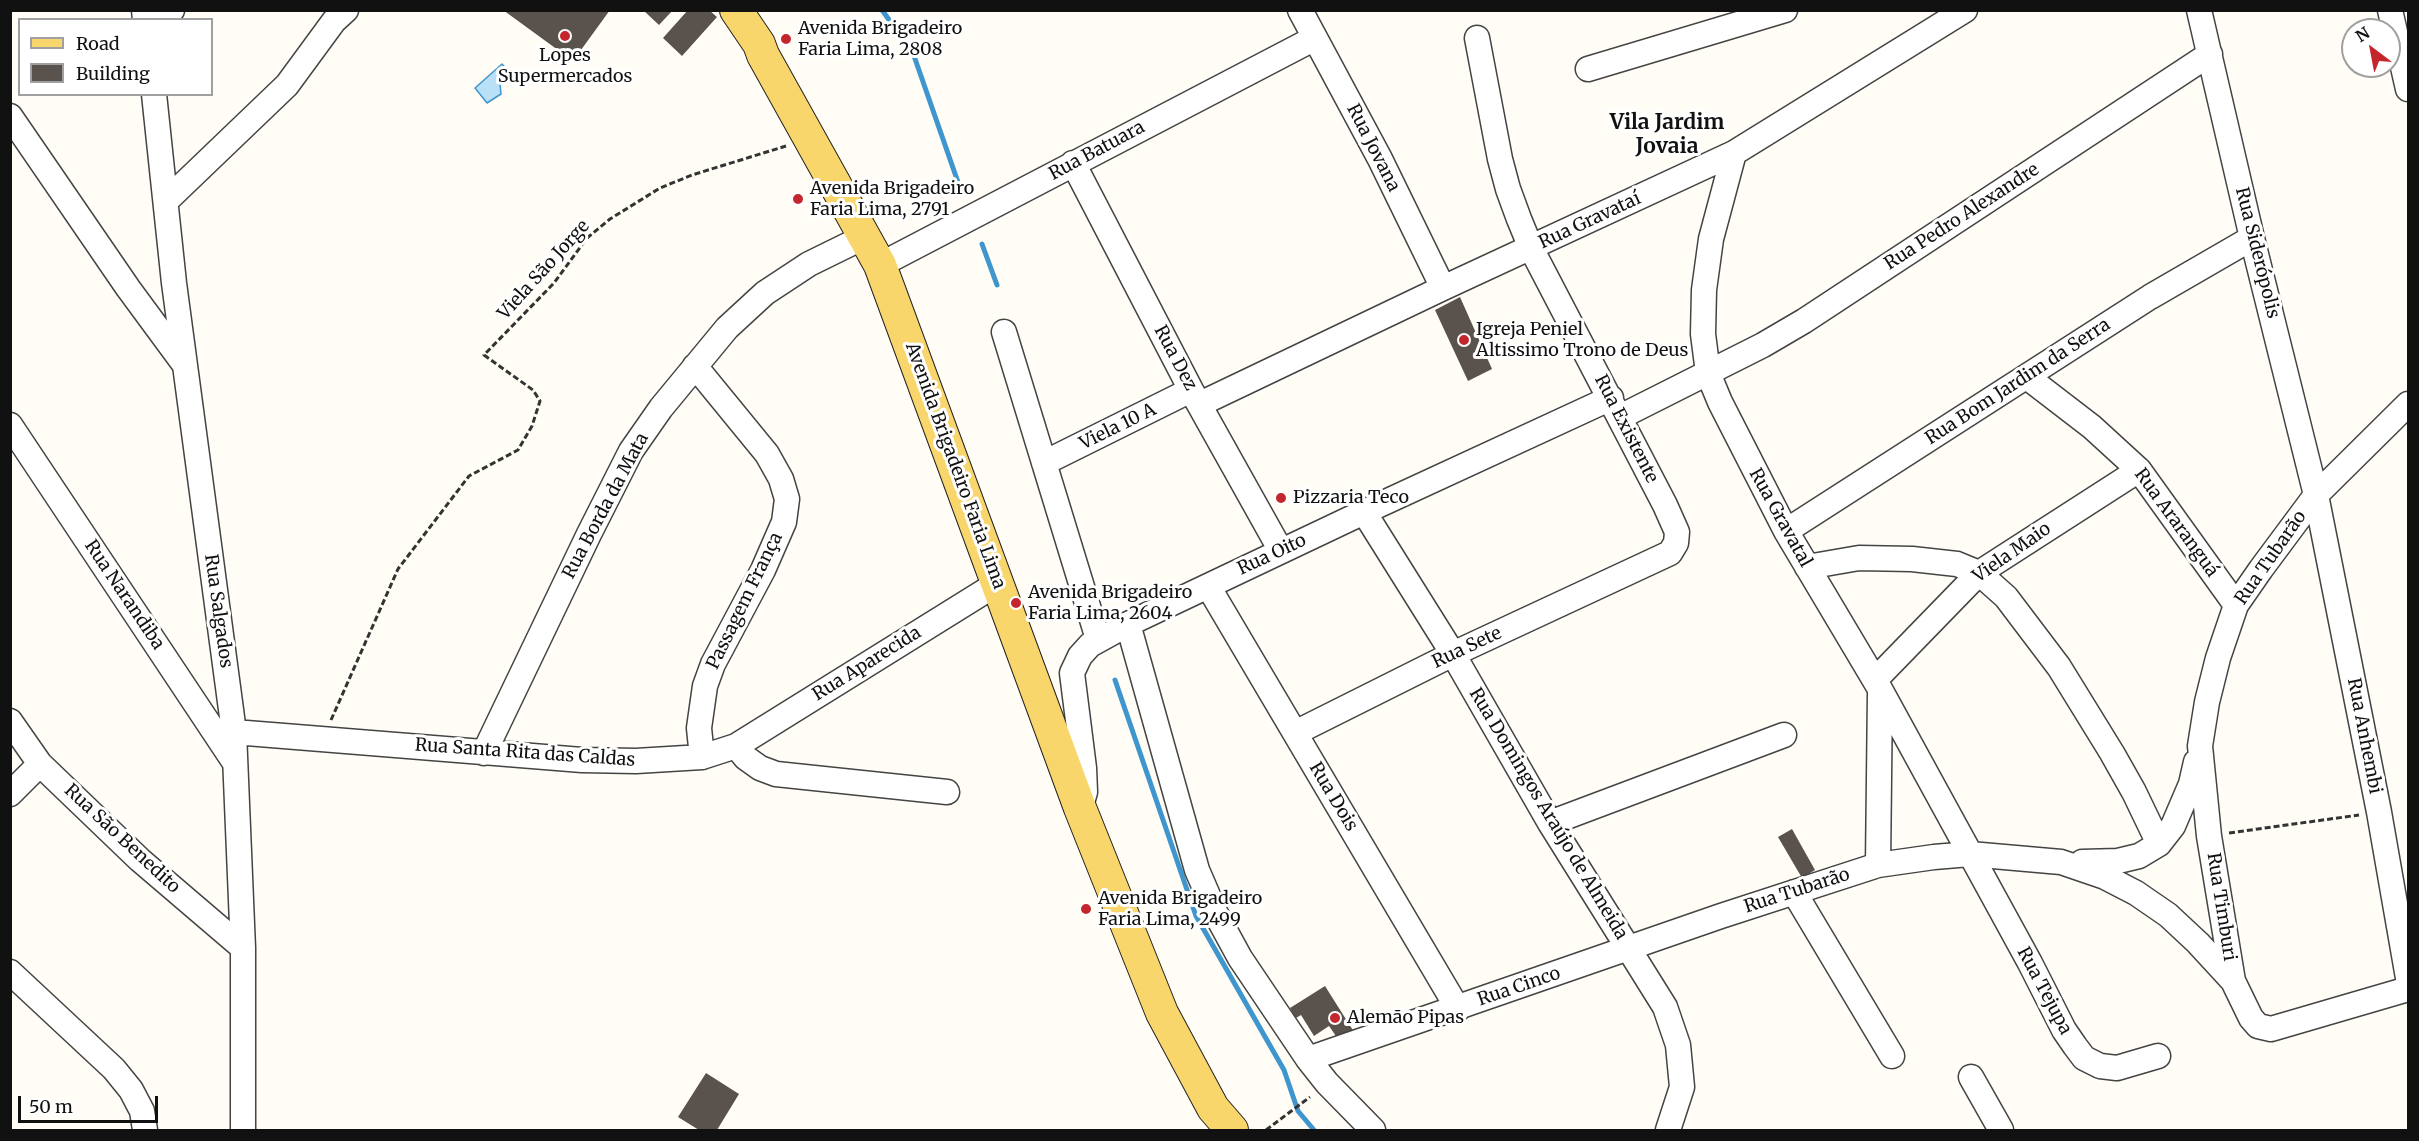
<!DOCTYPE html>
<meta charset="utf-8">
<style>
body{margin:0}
#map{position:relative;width:2419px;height:1141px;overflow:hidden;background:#fffdf5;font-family:Merriweather,serif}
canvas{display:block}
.frame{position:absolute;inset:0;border:12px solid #111;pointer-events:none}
.legend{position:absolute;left:18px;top:18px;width:195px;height:78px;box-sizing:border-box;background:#fff;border:2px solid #a0a0a0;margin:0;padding:8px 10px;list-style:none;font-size:18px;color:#111}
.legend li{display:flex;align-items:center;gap:12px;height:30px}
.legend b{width:30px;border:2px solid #a0a0a0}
.north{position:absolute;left:2341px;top:18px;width:60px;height:60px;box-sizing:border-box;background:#fff;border:2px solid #a0a0a0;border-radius:50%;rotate:328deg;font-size:16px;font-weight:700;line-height:24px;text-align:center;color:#111}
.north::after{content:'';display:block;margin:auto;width:21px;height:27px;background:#c4262e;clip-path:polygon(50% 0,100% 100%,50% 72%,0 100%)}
.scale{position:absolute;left:18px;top:1096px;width:140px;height:27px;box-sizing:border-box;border:3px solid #111;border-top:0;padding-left:8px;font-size:18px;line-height:21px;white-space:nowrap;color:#111;-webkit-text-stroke:4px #fff;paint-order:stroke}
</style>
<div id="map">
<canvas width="2419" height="1141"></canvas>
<div class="frame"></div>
<ul class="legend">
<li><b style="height:8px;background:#f9d66b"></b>Road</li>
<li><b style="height:16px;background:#5a524d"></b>Building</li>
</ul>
<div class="north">N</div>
<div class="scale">50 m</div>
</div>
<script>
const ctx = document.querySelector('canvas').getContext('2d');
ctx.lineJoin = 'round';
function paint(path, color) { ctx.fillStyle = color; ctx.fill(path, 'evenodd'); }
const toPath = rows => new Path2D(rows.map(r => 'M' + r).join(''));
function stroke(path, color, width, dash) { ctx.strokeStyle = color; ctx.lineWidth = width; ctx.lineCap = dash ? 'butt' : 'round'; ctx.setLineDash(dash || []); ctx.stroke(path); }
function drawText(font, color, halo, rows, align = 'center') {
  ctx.font = font + ' Merriweather,serif'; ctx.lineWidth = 6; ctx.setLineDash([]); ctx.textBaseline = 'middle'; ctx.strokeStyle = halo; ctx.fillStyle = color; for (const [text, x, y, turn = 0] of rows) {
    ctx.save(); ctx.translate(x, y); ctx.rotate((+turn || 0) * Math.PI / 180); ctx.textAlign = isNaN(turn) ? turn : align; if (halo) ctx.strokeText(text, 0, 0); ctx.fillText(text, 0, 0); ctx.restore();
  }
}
const water = toPath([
 [502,64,510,73,500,84,501,94,487,103,475,88,502,64]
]);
paint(water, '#b9e0f7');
stroke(water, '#3f96cf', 1.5);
stroke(toPath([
 [882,10,913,53,960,188],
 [982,244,997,285],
 [1115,680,1196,916,1284,1070,1298,1111,1314,1130]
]), '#3f96cf', 5);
paint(toPath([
 [503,10,610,10,573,61],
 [643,10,673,10,659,25],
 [688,10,709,10,717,17,682,56,663,38],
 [1460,297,1492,369,1468,381,1435,310],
 [1792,829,1815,870,1802,878,1778,837],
 [1325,986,1354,1032,1338,1039,1329,1026,1314,1036,1301,1015,1296,1018,1290,1008],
 [706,1073,739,1094,717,1130,699,1130,678,1117]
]), '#5a524d');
const minor = toPath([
 [144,10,145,20],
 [1300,10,1380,159,1443,288],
 [2199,10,2252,238,2316,495,2379,812,2408,978],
 [2390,10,2408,89],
 [161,20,172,10],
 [1588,69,1785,10],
 [154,94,174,283,234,732,243,948,243,1130],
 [10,116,128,288,184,364],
 [1734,153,1711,239,1704,290,1703,334,1708,373,1720,402,1786,531,1880,689,2030,963,2064,1030,2075,1046,2084,1058,2100,1066,2117,1068,2158,1056],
 [1073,163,1191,390,1281,551],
 [166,201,287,85,334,21,346,10],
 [880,265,1315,38],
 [1004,332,1098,639],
 [695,366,767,454,781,479,787,499,784,522,763,570,713,664,705,686,699,728,702,757],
 [2027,377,2092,427,2139,470,2236,605],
 [1200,404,1443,288,1734,153,1965,10],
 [2408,404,2316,495,2261,569,2236,605,2218,658,2207,702,2200,746,2209,836,2233,981,2251,1018,2258,1026,2271,1029,2408,989],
 [1620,417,1763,345,1804,321,2210,54],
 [10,425,235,763],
 [1044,463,1191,390],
 [1364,512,1453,654,1550,823,1665,1007,1678,1045,1682,1087,1668,1130],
 [1786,531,2150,297,2252,238],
 [1807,567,1859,558,1912,559,1957,564,1979,573,2006,597,2059,667,2112,753,2134,792,2159,844],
 [1208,586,1458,1009],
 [1128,624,1197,870,1216,914,1240,958,1308,1059,1327,1083,1373,1130],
 [1875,680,1979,573,2139,470],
 [10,721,40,764,140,860,243,948],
 [234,732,582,760,636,761,702,757,736,746,746,758,760,768,776,774,947,792],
 [1295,733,1453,654,1670,553,1676,543,1677,532,1665,505,1531,248,1519,219,1508,189,1500,159,1477,38],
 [736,746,998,583],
 [484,753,589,534,631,451,661,408,727,328,765,293,809,264,866,236],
 [10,794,40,764],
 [1081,806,1085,792,1084,768,1072,673,1080,656,1090,645,1128,624,1364,512,1611,398],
 [1550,823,1784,735],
 [2082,862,2118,861,2139,856,2159,844,2173,826,2191,784,2196,762],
 [1878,865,1880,692],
 [1794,892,1892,1056],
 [10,972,114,1069,131,1090,142,1111,145,1130],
 [1308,1059,1721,916,1878,865,1934,857,1970,854,2061,862,2105,877,2136,893,2168,915,2198,943,2233,981],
 [1971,1077,2001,1130]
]);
const major = toPath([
 [736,10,759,44,763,55,880,265,1080,808,1162,1013,1213,1108,1232,1130]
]);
stroke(minor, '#444', 27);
stroke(major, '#222', 34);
stroke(toPath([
 [331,720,398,569,469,476,518,450,532,426,540,401,533,390,484,355,554,283,587,238,610,219,660,188,692,175,786,146],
 [2229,833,2359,815],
 [1266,1130,1310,1097]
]), '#333', 3, [6, 3]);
stroke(minor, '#fff', 24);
stroke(major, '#f9d66b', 32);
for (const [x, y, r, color] of [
 [565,36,6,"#c4262e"],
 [786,39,6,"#c4262e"],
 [798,199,6,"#c4262e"],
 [1464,340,6,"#c4262e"],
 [1281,498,6,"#c4262e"],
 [1016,603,6,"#c4262e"],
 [1086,909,6,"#c4262e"],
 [1335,1018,6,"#c4262e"]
]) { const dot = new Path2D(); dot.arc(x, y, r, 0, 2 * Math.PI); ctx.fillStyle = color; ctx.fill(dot); stroke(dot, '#fff', 2); }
drawText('18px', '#111', '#fff', [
 ["Avenida Brigadeiro",798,29],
 ["Faria Lima, 2808",798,50],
 ["Lopes",565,56,"center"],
 ["Supermercados",565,77,"center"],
 ["Avenida Brigadeiro",810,189],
 ["Faria Lima, 2791",810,210],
 ["Igreja Peniel",1476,330],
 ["Altissimo Trono de Deus",1476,351],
 ["Pizzaria Teco",1293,498],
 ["Avenida Brigadeiro",1028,593],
 ["Faria Lima, 2604",1028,614],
 ["Avenida Brigadeiro",1098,899],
 ["Faria Lima, 2499",1098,920],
 ["Alemão Pipas",1347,1018]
], 'left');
drawText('18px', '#111', '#fff', [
 ["Rua Jovana",1373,148,63],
 ["Rua Batuara",1097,151,-28],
 ["Rua Pedro Alexandre",1962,217,-33],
 ["Rua Gravataí",1590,221,-25],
 ["Rua Siderópolis",2257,253,76],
 ["Viela São Jorge",544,270,-48],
 ["Rua Dez",1175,358,62],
 ["Rua Bom Jardim da Serra",2018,382,-33],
 ["Viela 10 A",1118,427,-26],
 ["Rua Existente",1626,429,63],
 ["Avenida Brigadeiro Faria Lima",955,466,70],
 ["Rua Borda da Mata",606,506,-62],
 ["Rua Gravatal",1780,518,61],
 ["Rua Araranguá",2176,523,54],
 ["Viela Maio",2012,553,-35],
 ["Rua Oito",1272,555,-25],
 ["Rua Tubarão",2271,558,-55],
 ["Rua Narandiba",124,595,56],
 ["Passagem França",745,601,-64],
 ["Rua Salgados",218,611,82],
 ["Rua Sete",1467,648,-25],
 ["Rua Aparecida",867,664,-32],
 ["Rua Anhembi",2364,736,79],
 ["Rua Santa Rita das Caldas",525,753,4],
 ["Rua Dois",1333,797,59],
 ["Rua Domingos Araújo de Almeida",1548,814,59],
 ["Rua São Benedito",122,839,43],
 ["Rua Tubarão",1797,891,-18],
 ["Rua Timburi",2221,907,81],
 ["Rua Cinco",1519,987,-19],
 ["Rua Tejupa",2044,991,62]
]);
drawText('bold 21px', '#111', '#fff', [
 ["Vila Jardim",1667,123],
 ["Jovaia",1667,147]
]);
</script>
